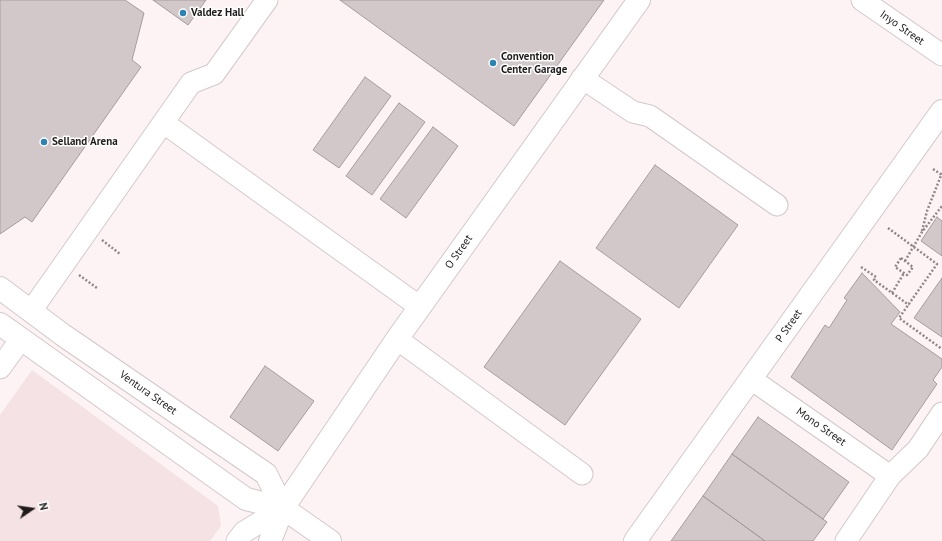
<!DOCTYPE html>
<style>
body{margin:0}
#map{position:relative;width:942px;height:541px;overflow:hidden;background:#fdf2f4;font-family:"PT Sans",sans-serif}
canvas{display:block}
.north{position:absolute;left:12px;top:489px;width:40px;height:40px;-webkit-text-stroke:3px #fff;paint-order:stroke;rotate:77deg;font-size:11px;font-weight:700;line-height:16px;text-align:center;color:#201c1c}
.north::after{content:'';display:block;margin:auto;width:14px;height:18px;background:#201c1c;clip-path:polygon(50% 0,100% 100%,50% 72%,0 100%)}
</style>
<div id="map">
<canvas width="942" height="541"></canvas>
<div class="north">N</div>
</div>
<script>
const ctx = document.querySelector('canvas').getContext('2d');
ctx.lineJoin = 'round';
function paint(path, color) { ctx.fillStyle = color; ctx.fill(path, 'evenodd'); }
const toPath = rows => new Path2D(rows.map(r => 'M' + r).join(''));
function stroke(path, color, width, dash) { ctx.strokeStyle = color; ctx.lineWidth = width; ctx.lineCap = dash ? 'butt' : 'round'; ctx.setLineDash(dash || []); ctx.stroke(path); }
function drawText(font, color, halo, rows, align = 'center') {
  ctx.font = font + ' "PT Sans",sans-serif'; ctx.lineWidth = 3; ctx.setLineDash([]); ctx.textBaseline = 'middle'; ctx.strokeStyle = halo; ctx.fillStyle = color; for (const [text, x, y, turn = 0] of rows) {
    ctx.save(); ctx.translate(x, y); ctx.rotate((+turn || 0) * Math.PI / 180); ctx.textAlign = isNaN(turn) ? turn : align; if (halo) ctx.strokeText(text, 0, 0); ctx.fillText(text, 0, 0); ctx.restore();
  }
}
paint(toPath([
 [32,370,218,506,221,526,210,541,0,541,0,415]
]), '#f5e2e5');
const building = toPath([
 [0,0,125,0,144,13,132,60,141,67,32,222,25,217,0,234,0,0],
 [153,0,206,0,188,25,153,0],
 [340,0,604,0,514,126,340,0],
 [365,77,391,96,339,168,313,150,365,77],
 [399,103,425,122,372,195,346,176,399,103],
 [433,127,458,146,406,218,380,199,433,127],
 [655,165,738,225,679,308,596,248,655,165],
 [937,217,942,221,942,256,921,241,937,217],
 [560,261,641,319,565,425,484,367,560,261],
 [862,273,900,312,891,324,942,359,942,367,933,380,937,384,892,450,791,377,825,325,829,328,847,300,844,298,862,273],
 [942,278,942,337,914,318,942,278],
 [265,366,314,401,278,451,230,417,265,366],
 [758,417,849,482,823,519,732,454,758,417],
 [732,454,827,522,813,541,765,541,703,496,732,454],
 [703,496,765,541,671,541,703,496]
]);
paint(building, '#d2c7c9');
stroke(building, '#a69c9e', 1);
const minor = toPath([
 [862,0,942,55],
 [582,78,633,112,650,116,777,205],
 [164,123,420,307],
 [31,311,191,83,214,74,267,0],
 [397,339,582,474],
 [0,368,21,339],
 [751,379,890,476],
 [237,541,244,532,283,508],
 [846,541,890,476,918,449,942,413]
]);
const major = toPath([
 [0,288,63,335,266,474,283,508],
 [0,324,246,499,283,508,330,541],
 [270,541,283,508,397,339,639,0],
 [635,541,942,111]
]);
stroke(minor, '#d3c8ca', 23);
stroke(major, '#d3c8ca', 24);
stroke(toPath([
 [933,169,942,175],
 [888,228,937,264,899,318,942,349],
 [922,231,927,211,942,173],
 [102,240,120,254],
 [901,258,913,267,907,275,895,267,901,258],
 [905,261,922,232,942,206],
 [861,267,876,277,874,280,909,305],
 [79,275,97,288],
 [892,293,904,273]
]), '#8f8788', 2.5, [2, 2]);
stroke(minor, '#fff', 21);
stroke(major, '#fff', 22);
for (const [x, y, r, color] of [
 [183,13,4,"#2d84b3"],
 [493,63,4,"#2d84b3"],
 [44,142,4,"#2d84b3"]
]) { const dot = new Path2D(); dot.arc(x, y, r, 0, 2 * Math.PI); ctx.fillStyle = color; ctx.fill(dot); stroke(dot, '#fff', 1.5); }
drawText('bold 11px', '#201c1c', '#fff', [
 ["Valdez Hall",191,13],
 ["Convention",501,57],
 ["Center Garage",501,70],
 ["Selland Arena",52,142]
], 'left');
drawText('11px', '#201c1c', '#fff', [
 ["Inyo Street",902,28,35],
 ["O Street",459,252,-55],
 ["P Street",789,326,-55],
 ["Ventura Street",148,393,35],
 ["Mono Street",821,427,35]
]);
</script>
